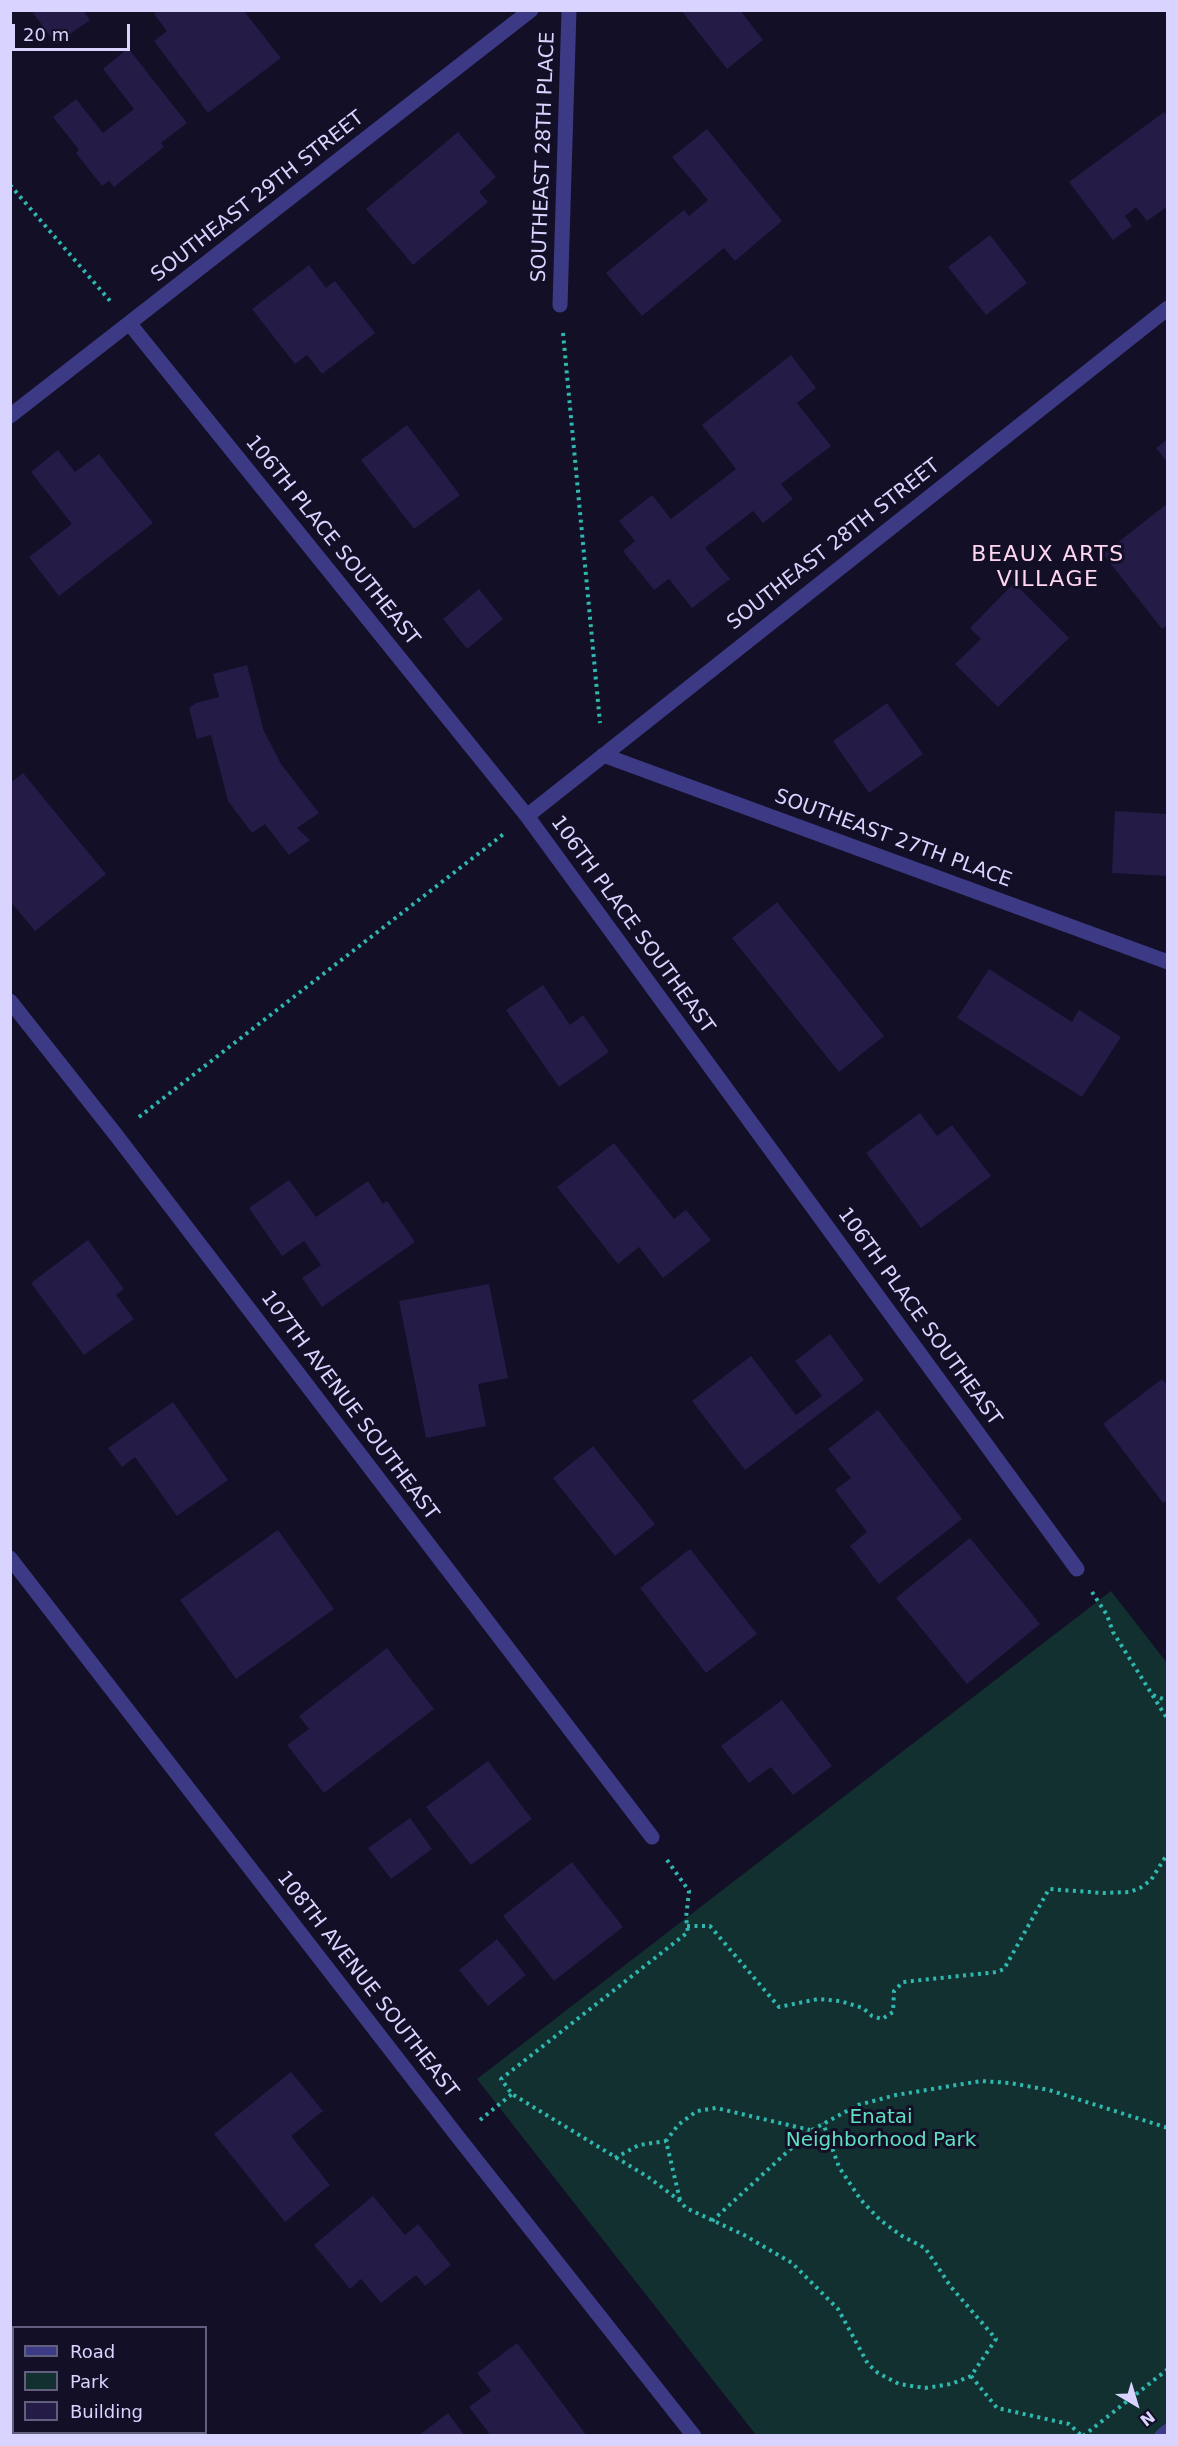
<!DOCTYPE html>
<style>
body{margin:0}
#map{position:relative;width:1178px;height:2446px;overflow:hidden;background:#130f26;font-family:"DejaVu Sans",sans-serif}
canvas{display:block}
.frame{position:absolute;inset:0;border:12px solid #d9d4ff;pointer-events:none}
.legend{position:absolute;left:12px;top:2326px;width:195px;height:108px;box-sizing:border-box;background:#130f26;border:2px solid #625e7d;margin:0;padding:8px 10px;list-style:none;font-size:18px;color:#d9d4ff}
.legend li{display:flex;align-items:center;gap:12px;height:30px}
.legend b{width:30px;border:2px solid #625e7d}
.north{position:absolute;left:1106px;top:2374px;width:60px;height:60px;-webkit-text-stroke:4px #130f26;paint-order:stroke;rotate:142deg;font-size:16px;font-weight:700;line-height:24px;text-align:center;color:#d9d4ff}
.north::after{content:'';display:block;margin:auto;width:21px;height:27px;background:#d9d4ff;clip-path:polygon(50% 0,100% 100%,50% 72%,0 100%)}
.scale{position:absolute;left:12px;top:24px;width:118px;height:27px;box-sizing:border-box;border:3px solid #d9d4ff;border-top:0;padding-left:8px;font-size:18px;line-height:21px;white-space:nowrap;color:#d9d4ff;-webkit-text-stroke:4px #130f26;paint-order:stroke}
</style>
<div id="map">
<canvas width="1178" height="2446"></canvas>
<div class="frame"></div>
<ul class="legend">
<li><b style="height:8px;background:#3d3a85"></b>Road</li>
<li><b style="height:16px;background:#12302f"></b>Park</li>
<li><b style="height:16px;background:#241b47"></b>Building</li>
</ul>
<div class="north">N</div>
<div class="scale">20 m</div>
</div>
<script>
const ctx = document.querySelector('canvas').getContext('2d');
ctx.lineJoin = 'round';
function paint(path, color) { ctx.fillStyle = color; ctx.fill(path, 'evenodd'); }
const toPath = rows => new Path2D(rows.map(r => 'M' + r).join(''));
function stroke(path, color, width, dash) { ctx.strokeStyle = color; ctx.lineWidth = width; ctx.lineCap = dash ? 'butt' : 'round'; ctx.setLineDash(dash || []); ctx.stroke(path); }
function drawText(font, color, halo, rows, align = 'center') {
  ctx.font = font + ' "DejaVu Sans",sans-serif'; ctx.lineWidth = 6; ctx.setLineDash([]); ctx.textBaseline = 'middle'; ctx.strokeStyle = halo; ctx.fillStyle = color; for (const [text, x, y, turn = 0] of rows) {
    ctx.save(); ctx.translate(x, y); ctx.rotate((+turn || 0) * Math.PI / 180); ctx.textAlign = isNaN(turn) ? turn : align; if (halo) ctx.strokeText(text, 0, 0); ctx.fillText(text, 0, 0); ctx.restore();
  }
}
paint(toPath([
 [1111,1591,1167,1663,1167,2435,756,2435,477,2079]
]), '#12302f');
paint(toPath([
 [37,10,83,10,90,20,56,44,33,13],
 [159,10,243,10,281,58,208,113,154,41,167,31,154,14],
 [681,10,740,10,763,40,727,69],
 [128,48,187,123,161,143,164,147,114,187,109,181,102,186,76,153,79,150,53,117,76,99,103,133,134,109,103,69],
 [1164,112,1168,118,1168,206,1147,221,1136,207,1125,216,1132,226,1113,240,1069,182],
 [707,129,782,221,735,261,724,248,642,316,606,273,684,210,689,216,708,200,672,157],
 [458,132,496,177,479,192,488,202,413,265,366,209],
 [990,235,1027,283,986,315,948,267],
 [309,265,326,288,335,281,375,333,322,374,307,355,295,364,252,309],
 [791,355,816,388,797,403,831,446,781,484,793,499,763,523,753,511,705,548,730,579,692,608,669,579,654,590,623,551,635,541,619,521,652,495,671,519,736,469,702,425],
 [407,425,460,495,414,529,361,460],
 [1168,439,1168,463,1156,448],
 [58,450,75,472,99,454,153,523,59,596,29,557,72,524,31,472],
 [1168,503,1168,625,1162,629,1103,554],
 [1014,583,1069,638,998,707,955,664,981,639,970,628],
 [479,589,503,619,467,649,443,619],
 [247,665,263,729,281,764,319,813,297,828,310,840,289,855,265,824,252,833,228,801,211,735,197,739,189,708,196,703,219,697,213,674],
 [887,703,923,754,869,793,833,741],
 [23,773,106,874,35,931,10,901,10,783],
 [1115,811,1168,814,1168,876,1112,873],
 [777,902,884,1036,839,1072,732,938],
 [989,969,1072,1022,1079,1010,1121,1037,1082,1097,957,1018],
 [543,985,570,1025,583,1015,609,1052,559,1087,506,1010],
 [920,1113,937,1136,952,1125,991,1176,921,1228,866,1153],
 [614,1143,674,1219,686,1210,711,1240,663,1278,639,1247,618,1264,557,1187],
 [289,1180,316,1217,368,1181,383,1204,387,1201,415,1242,322,1307,302,1278,321,1265,304,1241,282,1256,249,1208],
 [88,1240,124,1289,116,1295,134,1319,84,1355,31,1283],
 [489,1284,508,1378,478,1384,486,1426,426,1438,399,1301],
 [830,1334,864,1380,745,1470,692,1401,751,1356,796,1415,822,1396,795,1361],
 [1162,1379,1168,1386,1168,1500,1163,1503,1103,1424],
 [173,1402,228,1480,177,1516,135,1457,122,1467,108,1448],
 [878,1410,962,1519,879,1584,850,1546,867,1532,835,1490,851,1478,828,1449],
 [593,1446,655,1524,615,1556,553,1478],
 [278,1530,334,1609,236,1679,180,1600],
 [970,1538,1040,1624,967,1684,896,1598],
 [690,1549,757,1634,706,1673,640,1588],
 [387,1648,434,1709,324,1793,287,1745,309,1729,299,1716],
 [782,1700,832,1766,793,1795,771,1767,749,1783,721,1746],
 [488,1761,532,1819,471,1865,426,1807],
 [410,1818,432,1849,391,1879,368,1848],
 [572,1862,623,1927,554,1981,503,1916],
 [497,1939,526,1975,488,2006,459,1970],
 [291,2072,323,2111,291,2136,330,2185,285,2222,214,2134],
 [373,2196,405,2235,418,2224,451,2265,425,2286,416,2275,381,2303,361,2279,350,2289,314,2245],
 [517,2343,587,2436,485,2436,489,2433,469,2407,491,2391,477,2373],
 [448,2413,465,2436,418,2436]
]), '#241b47');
stroke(toPath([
 [10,185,111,302],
 [563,333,600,723],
 [139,1117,505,833],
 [1092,1592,1107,1615,1113,1632,1168,1720],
 [1153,1695,1168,1701],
 [667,1860,689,1891,686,1918,688,1932,501,2079,512,2094,648,2177,680,2201,686,2208,744,2235,792,2263,838,2309,868,2364,878,2373,899,2384,925,2388,951,2384,971,2376,996,2339,951,2287,925,2248,902,2236,880,2220,861,2200,839,2167,823,2123],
 [687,1926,710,1926,779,2007,818,1999,840,2001,863,2008,872,2016,882,2019,893,2012,894,1991,903,1982,997,1972,1004,1969,1049,1889,1103,1893,1130,1892,1140,1888,1151,1880,1168,1853],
 [480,2120,512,2094],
 [615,2158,639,2145,666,2141],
 [680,2200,666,2141,678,2125,697,2111,716,2108,810,2130],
 [712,2221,810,2131,858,2105,896,2095,981,2081,1010,2083,1049,2090,1168,2128],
 [971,2376,997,2408,1069,2424,1082,2436],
 [1083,2436,1168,2369]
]), '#2fb8b0', 4, [3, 4.5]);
stroke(toPath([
 [560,305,569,10],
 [129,323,527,816,1077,1569],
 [10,416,531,10],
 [603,755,1168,962],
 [527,816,1168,308],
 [10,1001,116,1135,652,1837],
 [10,1558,458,2137,694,2436],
 [1162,2436,1168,2431]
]), '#3d3a85', 15);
drawText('20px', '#d9d4ff', '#130f26', [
 ["SOUTHEAST 28TH PLACE",544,157,-88],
 ["SOUTHEAST 29TH STREET",258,197,-38],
 ["106TH PLACE SOUTHEAST",332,541,51],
 ["SOUTHEAST 28TH STREET",834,545,-38],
 ["SOUTHEAST 27TH PLACE",893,839,20],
 ["106TH PLACE SOUTHEAST",632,925,54],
 ["106TH PLACE SOUTHEAST",919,1317,54],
 ["107TH AVENUE SOUTHEAST",349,1406,53],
 ["108TH AVENUE SOUTHEAST",367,1985,52]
]);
drawText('20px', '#5fe0c0', '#130f26', [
 ["Enatai",881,2118],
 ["Neighborhood Park",881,2141]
]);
ctx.letterSpacing = '1.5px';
drawText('22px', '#ffd6f0', '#130f26', [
 ["BEAUX ARTS",1048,555],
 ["VILLAGE",1048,580]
]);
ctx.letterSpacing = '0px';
</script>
